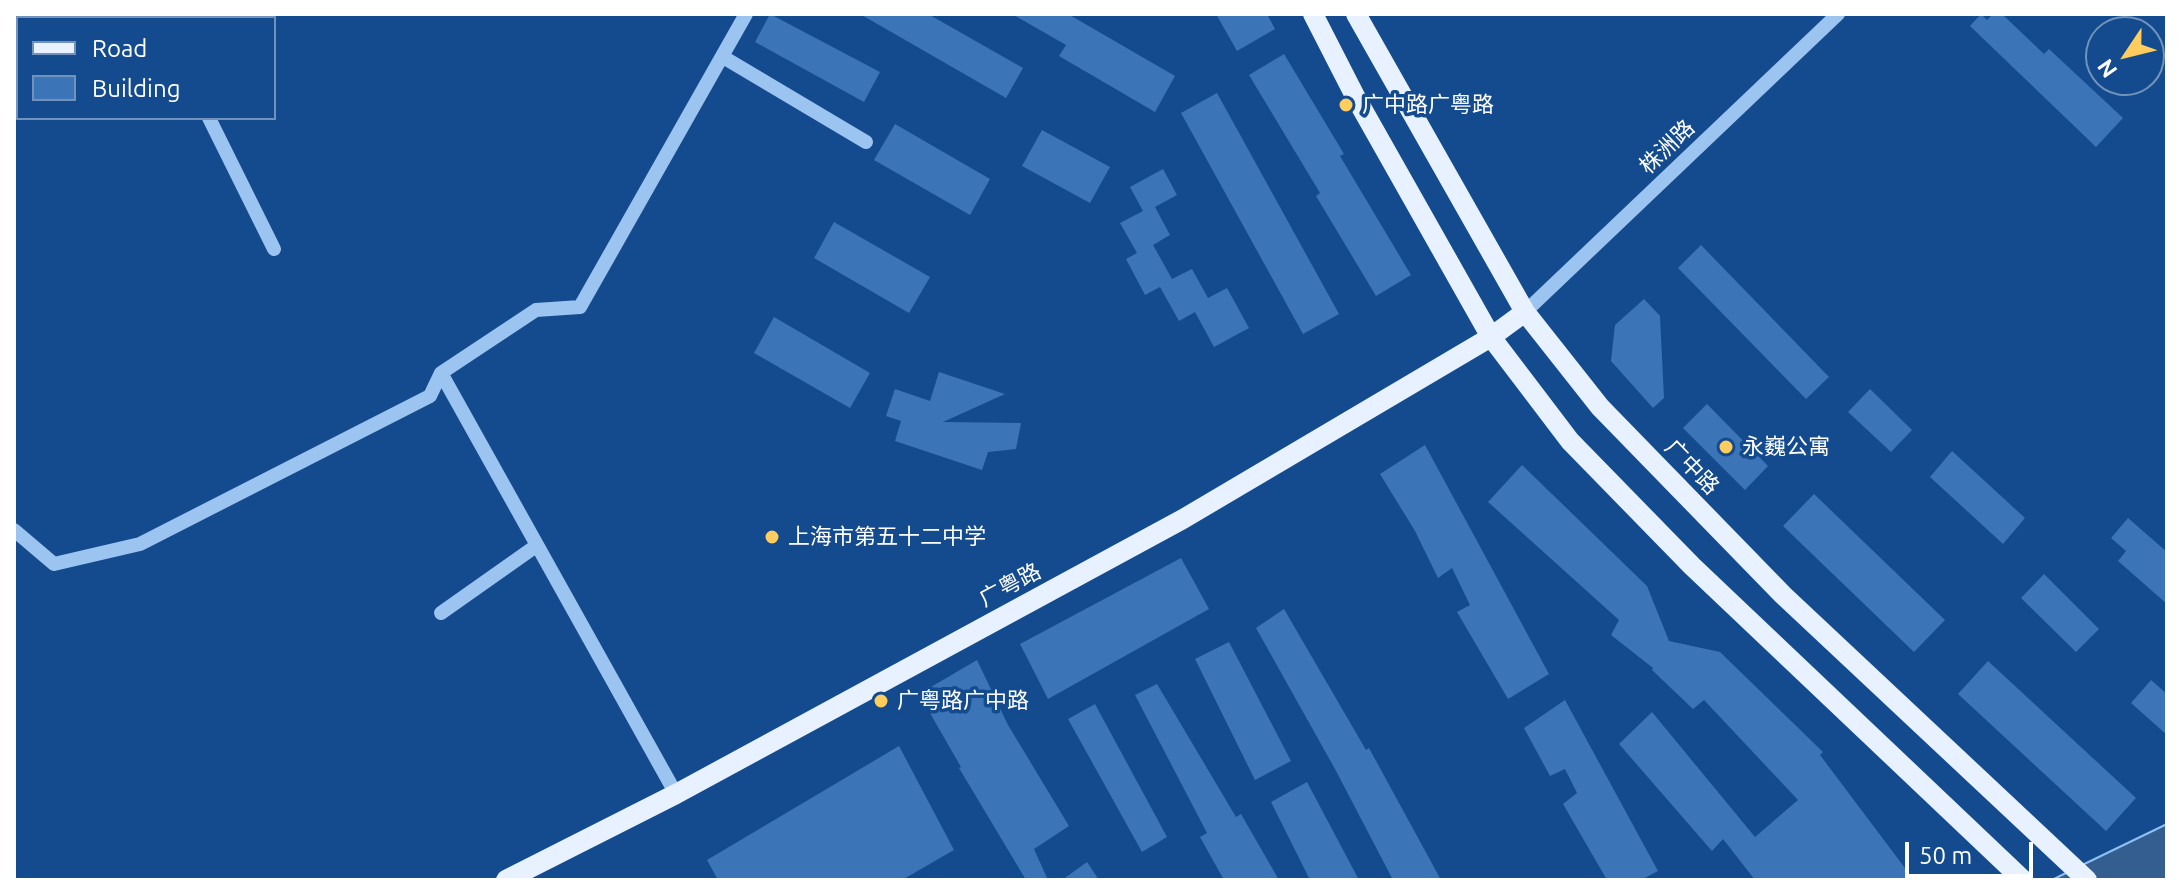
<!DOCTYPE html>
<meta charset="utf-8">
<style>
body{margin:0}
#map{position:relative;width:2181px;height:894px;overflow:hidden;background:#134b8e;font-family:Ubuntu,sans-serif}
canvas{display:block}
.frame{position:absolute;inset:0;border:16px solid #fff;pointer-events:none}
.legend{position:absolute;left:16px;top:16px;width:260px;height:104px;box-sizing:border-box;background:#134b8e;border:2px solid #7193bb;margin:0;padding:10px 14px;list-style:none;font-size:24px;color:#fff}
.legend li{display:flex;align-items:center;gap:16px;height:40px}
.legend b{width:40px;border:2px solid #7193bb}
.north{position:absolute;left:2085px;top:16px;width:80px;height:80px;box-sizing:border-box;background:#134b8e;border:2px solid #7193bb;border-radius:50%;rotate:235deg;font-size:22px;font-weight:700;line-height:32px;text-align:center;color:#fff}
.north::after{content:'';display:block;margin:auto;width:28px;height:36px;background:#ffcd5d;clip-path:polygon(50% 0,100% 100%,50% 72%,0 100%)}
.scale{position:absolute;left:1905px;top:842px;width:128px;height:36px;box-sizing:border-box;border:4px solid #fff;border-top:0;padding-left:10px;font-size:24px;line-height:28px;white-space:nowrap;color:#fff;-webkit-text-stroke:6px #134b8e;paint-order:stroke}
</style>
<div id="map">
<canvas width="2181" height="894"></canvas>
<div class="frame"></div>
<ul class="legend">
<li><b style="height:10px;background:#e7f1ff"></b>Road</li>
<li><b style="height:22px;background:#3b75b8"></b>Building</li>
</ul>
<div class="north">N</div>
<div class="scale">50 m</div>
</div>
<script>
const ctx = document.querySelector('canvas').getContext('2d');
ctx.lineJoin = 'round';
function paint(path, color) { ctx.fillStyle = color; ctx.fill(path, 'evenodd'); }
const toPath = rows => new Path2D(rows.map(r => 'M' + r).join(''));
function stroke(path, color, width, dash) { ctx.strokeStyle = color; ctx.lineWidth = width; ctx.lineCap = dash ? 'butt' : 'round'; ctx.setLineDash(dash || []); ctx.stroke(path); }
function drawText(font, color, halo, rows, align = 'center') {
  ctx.font = font + ' Ubuntu,"Noto Sans SC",sans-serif'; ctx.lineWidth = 7; ctx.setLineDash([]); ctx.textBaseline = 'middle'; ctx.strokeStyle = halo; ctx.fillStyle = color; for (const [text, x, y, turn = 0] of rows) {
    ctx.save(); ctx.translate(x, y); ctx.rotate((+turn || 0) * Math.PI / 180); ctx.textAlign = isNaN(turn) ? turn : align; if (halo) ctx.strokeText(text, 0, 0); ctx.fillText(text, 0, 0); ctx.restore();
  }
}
const water = toPath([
 [2167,824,2166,880,2052,880,2074,869,2167,824]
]);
paint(water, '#345e8f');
stroke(water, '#8ec0f5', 2);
paint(toPath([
 [770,14,880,72,864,102,755,42],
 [860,14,928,14,1023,68,1006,98],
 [1012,14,1068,14,1175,76,1155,112,1059,56,1066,45],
 [1216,14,1267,14,1275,29,1237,51],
 [1981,14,1987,20,1993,14,2002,14,2044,54,2049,49,2123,118,2096,147,1970,26],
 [1284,54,1344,154,1340,156,1411,275,1376,296,1316,196,1320,193,1249,75],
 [1217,93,1339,314,1303,334,1181,113],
 [895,124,990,179,970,215,874,160],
 [1042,130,1110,167,1090,203,1022,166],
 [1163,169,1177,195,1155,207,1170,235,1153,245,1172,279,1192,269,1208,298,1227,288,1249,328,1214,347,1195,312,1179,321,1160,287,1145,295,1126,259,1137,253,1120,223,1143,211,1130,187],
 [834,222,930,277,909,313,814,258],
 [1701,245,1829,377,1806,399,1678,268],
 [1644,299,1660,316,1664,398,1653,408,1611,361,1615,325],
 [774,317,870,373,850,408,754,353],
 [939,372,1005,394,943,422,1021,423,1016,449,988,452,982,470,895,441,901,421,886,416,895,389,930,401],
 [1870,389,1912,430,1891,452,1848,412],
 [1707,404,1768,466,1745,490,1683,428],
 [1425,445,1549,674,1508,699,1457,612,1470,605,1452,568,1438,578,1415,531,1380,474],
 [1952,451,2025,518,2003,544,1930,477],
 [1522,465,1647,586,1669,641,1720,652,1823,752,1820,755,1914,880,1755,880,1723,839,1712,851,1619,744,1652,712,1755,837,1798,800,1704,700,1693,709,1652,670,1653,668,1611,635,1619,620,1488,502],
 [1814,494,1945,620,1914,652,1783,526],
 [2128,518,2167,552,2167,604,2118,561,2126,551,2111,538],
 [1181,558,1209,609,1048,699,1020,644],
 [2044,574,2099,629,2076,652,2021,598],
 [1284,609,1366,750,1369,748,1441,880,1393,880,1335,769,1256,628],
 [1229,642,1291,761,1255,780,1195,659],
 [977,660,1008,725,1069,826,1034,849,1048,880,1026,880,959,768,961,767,919,694],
 [1988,661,2136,798,2106,831,1958,694],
 [2151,680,2167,694,2167,735,2131,703],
 [1157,684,1236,817,1241,814,1279,880,1224,880,1200,837,1207,833,1135,695],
 [1565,700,1658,871,1641,880,1607,880,1563,804,1577,793,1565,769,1550,776,1524,728],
 [1095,704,1167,837,1142,852,1068,719],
 [899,746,954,850,902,880,718,880,707,860],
 [1307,782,1359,880,1310,880,1271,802],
 [1087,862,1099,880,1062,880]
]), '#3b75b8');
stroke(toPath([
 [157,14,159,18],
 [723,57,866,142],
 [209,118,274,249],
 [1525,312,1838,14],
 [441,373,676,794],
 [14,530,54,564,140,544,430,396,441,373,536,310,580,307,746,14],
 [441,613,536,546]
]), '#9cc4f1', 14);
stroke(toPath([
 [1313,14,1356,98,1491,337,1570,441,1692,566,2023,880],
 [1356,14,1525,312,1600,407,1783,595,2087,880],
 [506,880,676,794,1183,519,1491,337,1525,312]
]), '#e7f1ff', 20);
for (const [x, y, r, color] of [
 [1346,105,8,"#ffcd5d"],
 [1726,447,8,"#ffcd5d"],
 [772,537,8,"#ffcd5d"],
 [881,701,8,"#ffcd5d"]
]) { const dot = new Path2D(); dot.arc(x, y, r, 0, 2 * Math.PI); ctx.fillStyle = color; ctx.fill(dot); stroke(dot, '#134b8e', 3); }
drawText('22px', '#fff', '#134b8e', [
 ["广中路广粤路",1362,105],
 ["永巍公寓",1742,447],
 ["上海市第五十二中学",788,537],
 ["广粤路广中路",897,701]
], 'left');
drawText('22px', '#fff', '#134b8e', [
 ["株洲路",1667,147,-44],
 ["广中路",1692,467,46],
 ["广粤路",1010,585,-28]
]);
</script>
